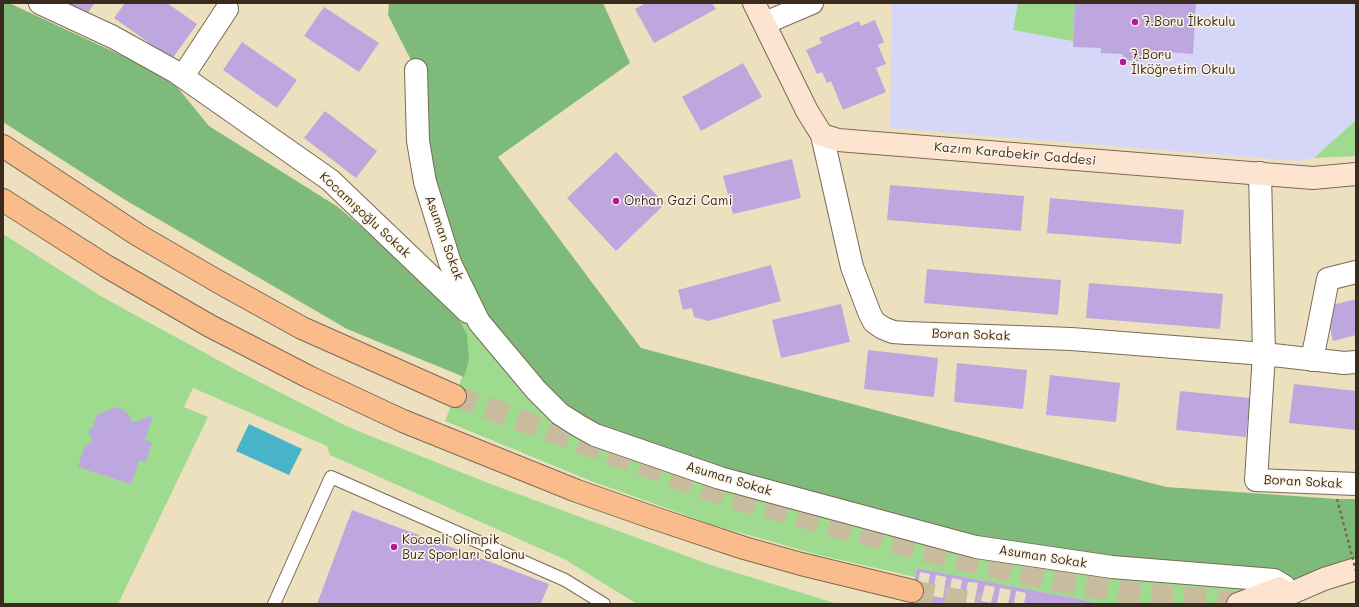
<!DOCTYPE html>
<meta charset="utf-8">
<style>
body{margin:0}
#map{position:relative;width:1359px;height:607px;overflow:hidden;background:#ede0be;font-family:Mali,sans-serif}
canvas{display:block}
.frame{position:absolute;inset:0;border:4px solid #3b2a1e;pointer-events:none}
</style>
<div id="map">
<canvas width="1359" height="607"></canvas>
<div class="frame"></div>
</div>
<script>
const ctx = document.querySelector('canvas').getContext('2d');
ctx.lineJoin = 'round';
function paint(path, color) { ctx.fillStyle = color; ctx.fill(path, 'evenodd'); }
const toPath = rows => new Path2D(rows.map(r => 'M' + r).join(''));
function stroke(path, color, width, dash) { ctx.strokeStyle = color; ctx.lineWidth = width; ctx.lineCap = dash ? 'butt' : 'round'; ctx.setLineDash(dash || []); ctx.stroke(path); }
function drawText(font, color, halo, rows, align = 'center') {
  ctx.font = font + ' Mali,sans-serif'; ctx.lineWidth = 3; ctx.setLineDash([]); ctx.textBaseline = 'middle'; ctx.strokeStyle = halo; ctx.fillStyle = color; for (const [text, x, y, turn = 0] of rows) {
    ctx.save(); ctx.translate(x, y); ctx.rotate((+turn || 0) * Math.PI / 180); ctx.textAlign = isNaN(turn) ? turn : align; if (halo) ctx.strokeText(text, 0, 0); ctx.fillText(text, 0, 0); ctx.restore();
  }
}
paint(toPath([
 [892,3,1356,3,1356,120,1314,158,1298,161,890,128]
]), '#d6d7f8');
paint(toPath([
 [1018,3,1075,3,1073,41,1013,30],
 [1356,120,1356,156,1314,158],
 [3,234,104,298,238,371,348,427,488,483,711,565,838,604,637,604,566,560,330,455,327,446,193,388,184,407,208,417,118,604,4,604],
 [446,299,1258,588,1212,604,1094,604,1094,602,917,568,915,577,815,554,713,525,591,481,445,421,469,360]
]), '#9edb8f');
paint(toPath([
 [3,3,9,3,140,64,177,87,209,126,338,207,446,299,467,334,469,360,464,377,347,329,122,198,3,122],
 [389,3,603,3,630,63,498,157,641,348,1166,487,1337,499,1356,499,1356,569,1324,579,1274,580,976,547,595,435,536,390,450,263,416,70,388,15]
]), '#7ebb7a');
paint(toPath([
 [249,424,302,449,289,475,236,451]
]), '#49b4c7');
paint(toPath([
 [69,3,95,3,86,15],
 [125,3,167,3,197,24,172,59,114,18],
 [646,3,712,3,716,9,654,43,635,9],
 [1075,3,1196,3,1193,54,1168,52,1166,56,1143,55,1143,61,1122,60,1123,54,1101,53,1101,48,1073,47],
 [324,7,379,43,359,72,304,36],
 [875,20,884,42,878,45,886,64,876,68,886,92,843,110,831,81,827,83,822,72,817,74,806,50,822,43,819,38,859,21,861,26],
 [242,42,297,80,277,108,223,70],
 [743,63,762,97,701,131,682,97],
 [325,111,377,151,356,178,304,138],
 [616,152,665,204,616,251,567,198],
 [792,159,801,198,733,214,723,176],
 [890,185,1024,196,1021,231,887,220],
 [1050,198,1184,210,1181,244,1047,233],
 [771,265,781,301,708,321,694,317,692,308,683,310,678,290],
 [927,269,1061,280,1058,315,924,303],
 [1089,283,1223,294,1220,329,1086,318],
 [1356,299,1356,335,1333,341,1325,307],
 [841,304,850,342,781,358,772,320],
 [868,350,938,358,934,397,864,389],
 [957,363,1027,370,1023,409,954,402],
 [1050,375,1120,383,1116,422,1046,415],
 [1294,384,1356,391,1356,430,1289,423],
 [1180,391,1250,398,1246,437,1176,430],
 [115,407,124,410,129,415,132,423,153,415,145,440,152,442,146,462,139,460,131,484,78,467,85,445,93,442,88,430,93,428,95,419,99,414],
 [352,510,549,584,541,603,544,604,317,604],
 [917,568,1094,602,1094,604,1024,604,1026,593,1016,591,1014,604,1008,604,1011,590,1000,588,997,604,974,604,978,583,968,582,964,602,970,604,909,604],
 [920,572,930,574,926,595,916,593],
 [936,575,946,577,943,598,932,596],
 [952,578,962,580,958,601,948,599],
 [985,585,995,587,991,603,981,601]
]), '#bda7de');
stroke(toPath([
 [455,396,726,496,937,554,1053,580,1136,594,1258,604],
 [912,591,979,604]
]), '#c9bc9e', 22, [22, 11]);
const lane = toPath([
 [274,604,331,477,565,580,604,604]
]);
const street = toPath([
 [40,3,113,37,176,72,330,180,468,312],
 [765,23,812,3],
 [416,70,418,141,425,182,450,263,479,322,536,390,560,414,579,426,595,435,720,478,976,547,1112,567,1274,580,1284,586],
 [183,76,227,9],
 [822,135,852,267,869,312,874,322,883,328,893,332,907,333,1071,339,1264,354,1344,363,1356,362],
 [1260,173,1264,354,1256,480,1356,484],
 [1312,360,1328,279,1356,272]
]);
const secondary = toPath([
 [754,3,807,111,822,135,838,140,1313,178,1356,174],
 [1238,604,1280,588],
 [1266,604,1324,579,1356,569]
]);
const highway = toPath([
 [3,146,138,235,217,281,302,328,455,396],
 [3,200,106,266,210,326,309,377,403,421,577,491,654,518,744,548,801,564,912,591]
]);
stroke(lane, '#796a56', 14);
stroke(street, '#796a56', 24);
stroke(secondary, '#796a56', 24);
stroke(highway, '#796a56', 24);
stroke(lane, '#fff', 12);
stroke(street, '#fff', 22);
stroke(secondary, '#fde4d0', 22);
stroke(highway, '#f9bc8a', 22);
stroke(toPath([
 [1337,499,1356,571]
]), '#796a56', 2.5, [3, 3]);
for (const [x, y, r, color] of [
 [1135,22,4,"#b5179e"],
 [1123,62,4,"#b5179e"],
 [616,201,4,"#b5179e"],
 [394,547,4,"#b5179e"]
]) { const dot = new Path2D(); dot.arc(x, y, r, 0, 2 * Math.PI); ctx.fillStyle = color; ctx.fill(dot); stroke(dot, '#fcf5e5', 1.5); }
drawText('13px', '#3b2a1e', '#fcf5e5', [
 ["7.Boru İlkokulu",1143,22],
 ["7.Boru",1131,55],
 ["İlköğretim Okulu",1131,70],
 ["Orhan Gazi Cami",624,201],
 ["Kocaeli Olimpik",402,540],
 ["Buz Sporları Salonu",402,555]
], 'left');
drawText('13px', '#3b2a1e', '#fcf5e5', [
 ["Kazım Karabekir Caddesi",1015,154,5],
 ["Kocamışoğlu Sokak",365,215,43],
 ["Asuman Sokak",444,238,70],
 ["Boran Sokak",971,335,2],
 ["Asuman Sokak",729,479,17],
 ["Boran Sokak",1303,482,3],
 ["Asuman Sokak",1043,557,9]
]);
</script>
